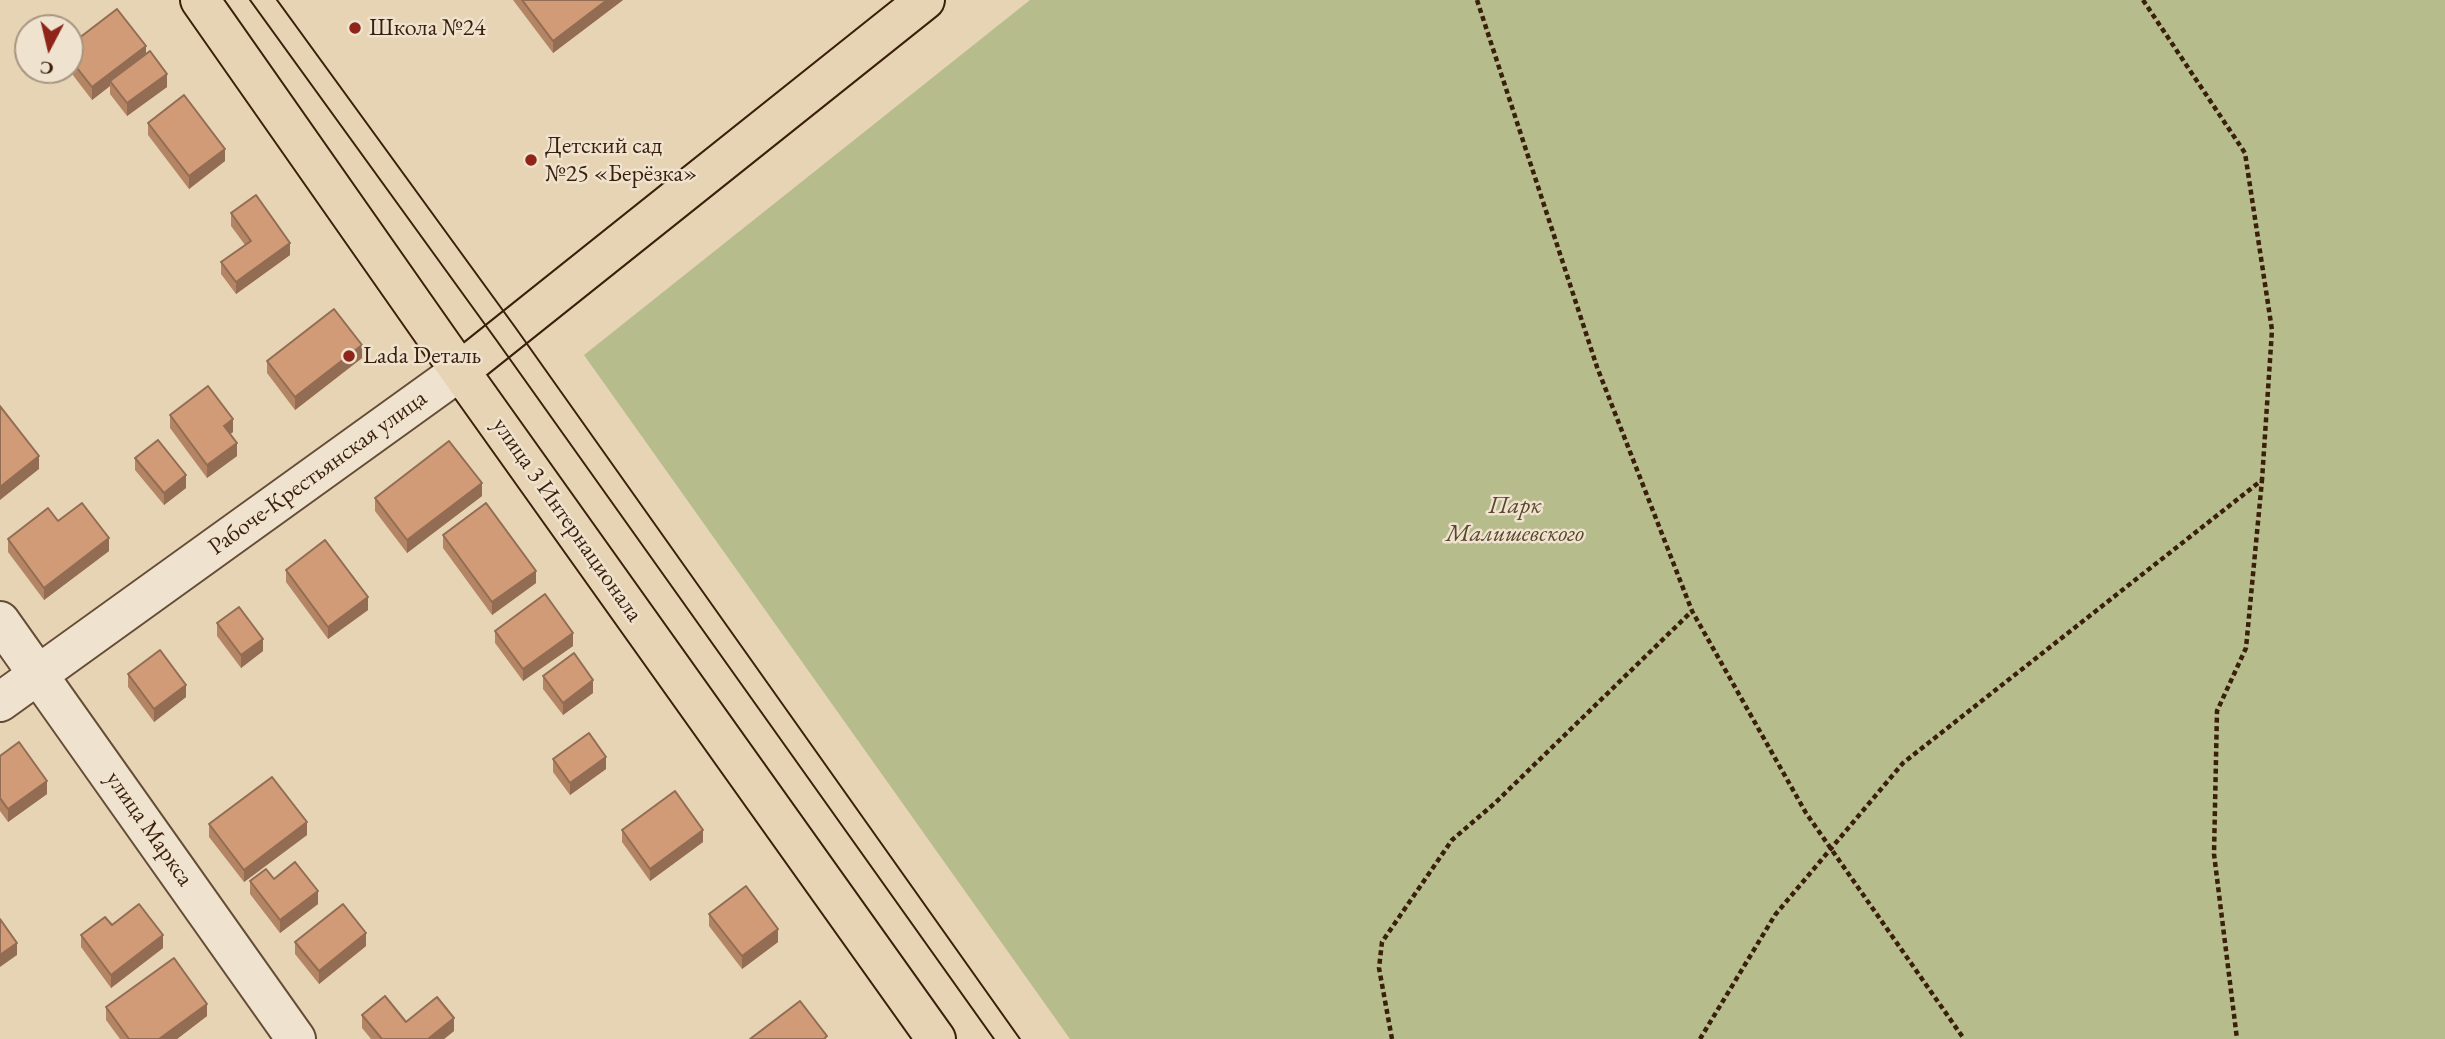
<!DOCTYPE html>
<meta charset="utf-8">
<style>
body{margin:0}
#map{position:relative;width:2445px;height:1039px;overflow:hidden;background:#e7d4b5;font-family:"EB Garamond",serif}
canvas{display:block}
.north{position:absolute;left:14px;top:14px;width:70px;height:70px;box-sizing:border-box;background:#efe3cf;border:2px solid #a79581;border-radius:50%;rotate:187deg;font-size:19px;font-weight:700;line-height:28px;text-align:center;color:#3a1f0b}
.north::after{content:'';display:block;margin:auto;width:24px;height:32px;background:#8f2418;clip-path:polygon(50% 0,100% 100%,50% 72%,0 100%)}
</style>
<div id="map">
<canvas width="2445" height="1039"></canvas>
<div class="north">С</div>
</div>
<script>
const ctx = document.querySelector('canvas').getContext('2d');
ctx.lineJoin = 'round';
function paint(path, color) { ctx.fillStyle = color; ctx.fill(path, 'evenodd'); }
const toPath = rows => new Path2D(rows.map(r => 'M' + r).join(''));
function stroke(path, color, width, dash) { ctx.strokeStyle = color; ctx.lineWidth = width; ctx.lineCap = dash ? 'butt' : 'round'; ctx.setLineDash(dash || []); ctx.stroke(path); }
function drawText(font, color, halo, rows, align = 'center') {
  ctx.font = font + ' "EB Garamond",serif'; ctx.lineWidth = 5; ctx.setLineDash([]); ctx.textBaseline = 'middle'; ctx.strokeStyle = halo; ctx.fillStyle = color; for (const [text, x, y, turn = 0] of rows) {
    ctx.save(); ctx.translate(x, y); ctx.rotate((+turn || 0) * Math.PI / 180); ctx.textAlign = isNaN(turn) ? turn : align; if (halo) ctx.strokeText(text, 0, 0); ctx.fillText(text, 0, 0); ctx.restore();
  }
}
paint(toPath([
 [1030,0,2445,0,2445,1039,1070,1039,584,355]
]), '#b7bc8c');
const minor = toPath([
 [0,621,296,1039],
 [0,702,460,371]
]);
const major = toPath([
 [200,0,460,371,936,1039],
 [460,371,925,0]
]);
stroke(minor, '#654c36', 42);
stroke(major, '#3a1f0b', 42);
stroke(toPath([
 [1477,0,1597,367,1692,611,1806,813,1964,1039],
 [2143,0,2245,153,2272,330,2262,480],
 [1392,1039,1379,968,1382,942,1452,840,1495,803,1692,611],
 [1700,1039,1775,915,1903,763,2262,480,2246,648,2217,711,2214,854,2237,1039]
]), '#3a1f0b', 4.5, [5, 3.5]);
stroke(minor, '#efe3cf', 38);
stroke(major, '#e7d4b5', 38);
stroke(toPath([
 [250,0,497,341,994,1039],
 [277,0,515,327,1020,1039]
]), '#3a1f0b', 2);
paint(toPath([
 [513,0,623,0,553,53],
 [70,45,146,55,167,87,127,116,110,94,110,86,92,100,69,70,70,70],
 [148,123,225,161,189,189,148,135],
 [231,213,290,255,236,294,221,274,221,262,245,245,231,226],
 [362,358,295,410,267,373,267,361],
 [170,415,233,432,230,434,237,456,207,478,170,428],
 [135,458,186,488,164,505,135,470],
 [482,496,407,553,375,511,375,498],
 [58,521,109,551,44,600,8,552,8,539],
 [443,535,536,583,492,615,443,548],
 [286,570,368,610,328,639,286,582],
 [217,623,263,651,241,668,217,636],
 [495,631,573,646,523,681,495,643],
 [128,674,186,697,154,722,128,687],
 [543,676,593,693,563,715,543,689],
 [0,756,47,794,8,822,0,811],
 [553,759,606,769,570,795,553,772],
 [209,824,307,835,244,882,209,837],
 [622,830,703,842,650,881,622,842],
 [250,881,318,904,280,933,250,894],
 [709,914,778,942,742,969,709,926],
 [112,925,163,948,111,988,81,947,81,935],
 [295,942,366,946,319,984,295,954],
 [106,1007,207,1016,177,1039,120,1039,106,1020],
 [362,1015,406,1022,454,1031,444,1039,371,1039,362,1028]
]), '#b38565');
paint(toPath([
 [607,0,623,0,553,53,553,41],
 [146,46,146,58,110,81,110,86,92,100,92,87],
 [167,74,167,87,127,116,127,103],
 [225,149,225,161,189,189,189,176],
 [290,243,290,255,236,294,236,282],
 [362,345,362,358,295,410,295,397],
 [233,419,233,432,224,439,224,426],
 [237,443,237,456,207,478,207,465],
 [39,456,39,469,0,500,0,487],
 [186,475,186,488,164,505,164,493],
 [482,483,482,496,407,553,407,540],
 [109,538,109,551,44,600,44,588],
 [536,571,536,583,492,615,492,602],
 [368,597,368,610,328,639,328,627],
 [573,633,573,646,523,681,523,669],
 [263,639,263,651,241,668,241,655],
 [593,680,593,693,563,715,563,703],
 [186,685,186,697,154,722,154,709],
 [606,757,606,769,570,795,570,783],
 [47,781,47,794,8,822,8,809],
 [307,822,307,835,244,882,244,870],
 [703,830,703,842,650,881,650,869],
 [318,891,318,904,280,933,280,920],
 [778,929,778,942,742,969,742,956],
 [366,933,366,946,319,984,319,971],
 [163,935,163,948,111,988,111,975],
 [17,943,17,955,0,967,0,955],
 [207,1004,207,1016,177,1039,159,1039],
 [454,1018,454,1031,444,1039,428,1039]
]), '#926c53');
const building = toPath([
 [522,0,607,0,553,41,522,0],
 [117,9,146,46,92,87,70,59,70,45,117,9],
 [150,51,167,74,127,103,110,81,150,51],
 [184,95,225,149,189,176,148,123,184,95],
 [256,195,290,243,236,282,221,262,251,241,231,213,256,195],
 [334,309,362,345,295,397,267,361,334,309],
 [208,386,233,419,224,426,237,443,207,465,170,415,208,386],
 [0,406,39,456,0,487,0,406],
 [158,440,186,475,164,493,135,458,158,440],
 [449,441,482,483,407,540,375,498,449,441],
 [82,503,109,538,44,588,8,539,48,508,58,521,82,503],
 [486,503,536,571,492,602,443,535,486,503],
 [325,540,368,597,328,627,286,570,325,540],
 [545,594,573,633,523,669,495,631,545,594],
 [239,607,263,639,241,655,217,623,239,607],
 [160,650,186,685,154,709,128,674,160,650],
 [574,653,593,680,563,703,543,676,574,653],
 [589,733,606,757,570,783,553,759,589,733],
 [19,742,47,781,8,809,0,798,0,756,19,742],
 [272,777,307,822,244,870,209,824,272,777],
 [675,791,703,830,650,869,622,830,675,791],
 [295,862,318,891,280,920,250,881,266,869,274,879,295,862],
 [746,886,778,929,742,956,709,914,746,886],
 [139,904,163,935,111,975,81,935,105,917,112,925,139,904],
 [343,904,366,933,319,971,295,942,343,904],
 [0,919,17,943,0,955,0,919],
 [174,958,207,1004,159,1039,129,1039,106,1007,174,958],
 [385,996,406,1022,437,997,454,1018,428,1039,382,1039,362,1015,385,996],
 [800,1001,827,1036,824,1039,750,1039,800,1001]
]);
paint(building, '#d09b76');
stroke(building, '#926c53', 2);
for (const [x, y, r, color] of [
 [355,28,7,"#8f2418"],
 [531,160,7,"#8f2418"],
 [349,356,7,"#8f2418"]
]) { const dot = new Path2D(); dot.arc(x, y, r, 0, 2 * Math.PI); ctx.fillStyle = color; ctx.fill(dot); stroke(dot, '#efe3cf', 2.5); }
drawText('24px', '#3a1f0b', '#efe3cf', [
 ["Школа №24",369,28],
 ["Детский сад",545,146],
 ["№25 «Берёзка»",545,174],
 ["Lada Dеталь",363,356]
], 'left');
drawText('24px', '#3a1f0b', '#efe3cf', [
 ["Рабоче-Крестьянская улица",318,473,-36],
 ["улица 3 Интернационала",567,520,55],
 ["улица Маркса",149,829,55]
]);
drawText('italic 24px', '#59462b', '#efe3cf', [
 ["Парк",1515,506],
 ["Малишевского",1515,534]
]);
</script>
